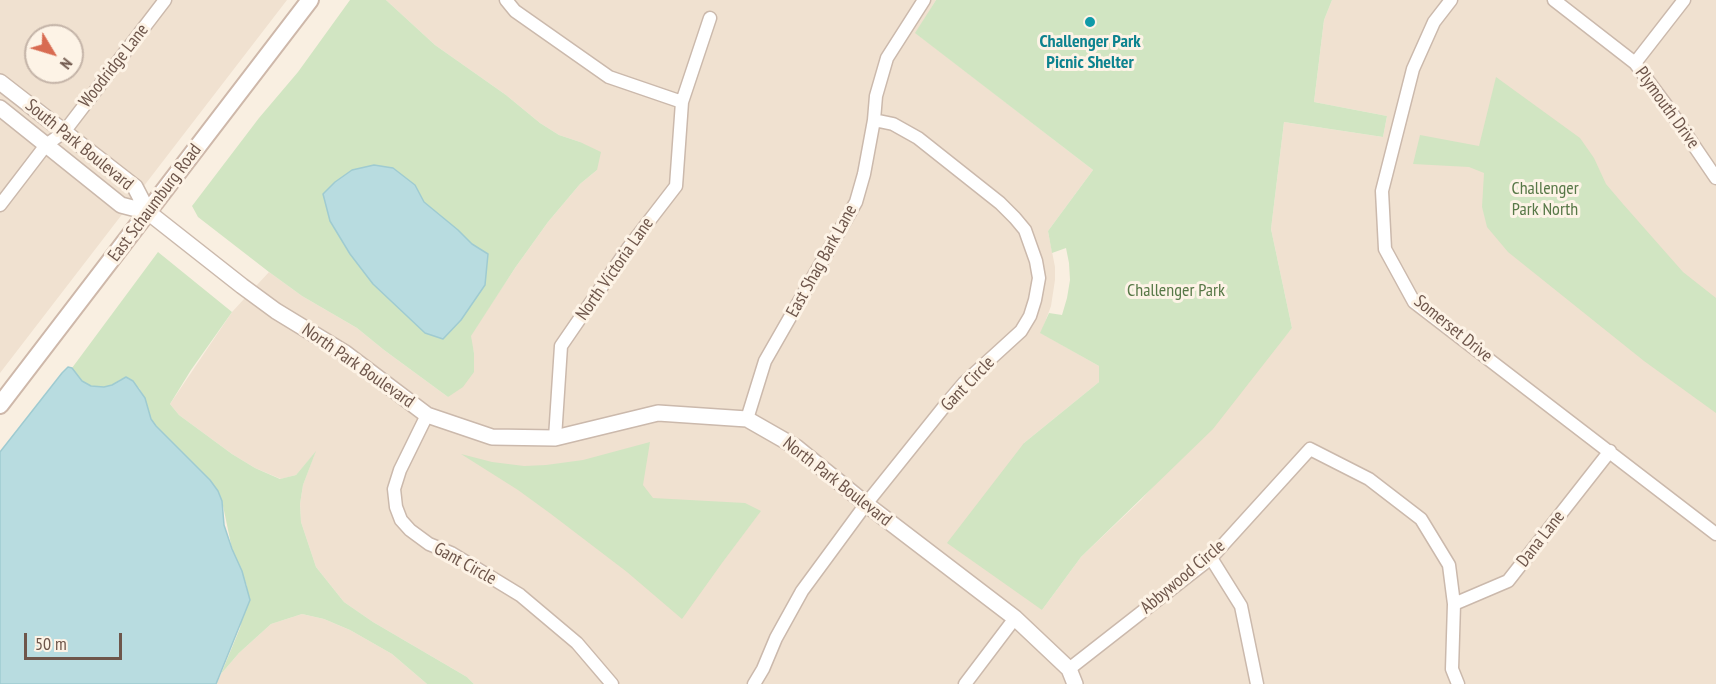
<!DOCTYPE html>
<style>
body{margin:0}
#map{position:relative;width:1716px;height:684px;overflow:hidden;background:#f9efe1;font-family:"PT Sans Narrow",sans-serif}
canvas{display:block}
.north{position:absolute;left:24px;top:24px;width:60px;height:60px;box-sizing:border-box;background:#fdf3e6;border:2px solid #c4b4a8;border-radius:50%;rotate:128deg;font-size:16px;font-weight:700;line-height:24px;text-align:center;color:#6e564b}
.north::after{content:'';display:block;margin:auto;width:21px;height:27px;background:#d86b51;clip-path:polygon(50% 0,100% 100%,50% 72%,0 100%)}
.scale{position:absolute;left:24px;top:633px;width:98px;height:27px;box-sizing:border-box;border:3px solid #6e564b;border-top:0;padding-left:8px;font-size:18px;line-height:21px;white-space:nowrap;color:#6e564b;-webkit-text-stroke:4px #fdf3e6;paint-order:stroke}
</style>
<div id="map">
<canvas width="1716" height="684"></canvas>
<div class="north">N</div>
<div class="scale">50 m</div>
</div>
<script>
const ctx = document.querySelector('canvas').getContext('2d');
ctx.lineJoin = 'round';
function paint(path, color) { ctx.fillStyle = color; ctx.fill(path, 'evenodd'); }
const toPath = rows => new Path2D(rows.map(r => 'M' + r).join(''));
function stroke(path, color, width, dash) { ctx.strokeStyle = color; ctx.lineWidth = width; ctx.lineCap = dash ? 'butt' : 'round'; ctx.setLineDash(dash || []); ctx.stroke(path); }
function drawText(font, color, halo, rows, align = 'center') {
  ctx.font = font + ' "PT Sans Narrow",sans-serif'; ctx.lineWidth = 6; ctx.setLineDash([]); ctx.textBaseline = 'middle'; ctx.strokeStyle = halo; ctx.fillStyle = color; for (const [text, x, y, turn = 0] of rows) {
    ctx.save(); ctx.translate(x, y); ctx.rotate((+turn || 0) * Math.PI / 180); ctx.textAlign = isNaN(turn) ? turn : align; if (halo) ctx.strokeText(text, 0, 0); ctx.fillText(text, 0, 0); ctx.restore();
  }
}
paint(toPath([
 [0,0,287,0,0,373],
 [36,36,72,36,72,72,36,72],
 [386,0,936,0,916,33,1093,170,1048,231,1055,267,1055,280,1051,306,1041,333,1099,366,1099,382,1024,443,1042,610,1081,557,1141,500,1292,328,1271,229,1284,122,1383,137,1387,116,1314,102,1324,20,1332,0,1716,0,1716,684,474,684,467,677,373,622,344,602,316,567,301,522,300,504,303,485,315,453,296,475,281,479,255,468,232,454,179,415,170,404,232,312,269,272,302,296,357,328,384,350,448,397,474,353,470,336,515,268,548,222,580,184,597,170,580,142,559,135,540,123,506,95,435,45],
 [302,614,324,619,350,630,392,654,427,684,216,684,221,674,239,653,271,624]
]), '#f0e1d0');
paint(toPath([
 [350,0,386,0,435,45,506,95,540,123,559,135,580,142,601,152,597,170,580,184,548,222,515,268,471,336,474,353,474,372,463,387,448,397,384,350,357,328,302,296,269,272,198,217,192,206,259,118,298,72],
 [936,0,1332,0,1324,20,1314,102,1387,116,1383,137,1284,122,1271,229,1292,328,1213,429,1081,557,1042,610,947,543,1024,443,1099,382,1099,366,1040,333,1049,313,1062,315,1067,298,1070,280,1069,263,1066,248,1052,253,1048,231,1093,170,915,33],
 [1496,77,1580,138,1594,158,1606,184,1623,204,1683,272,1716,298,1716,413,1644,361,1508,252,1487,227,1482,207,1484,173,1469,167,1413,164,1420,135,1479,146],
 [158,252,232,312,191,370,170,404,179,415,232,454,255,468,280,479,296,475,316,451,303,485,300,504,301,522,316,567,344,602,373,622,467,677,474,684,427,684,392,654,350,630,324,619,302,614,271,624,239,653,221,674,240,628,247,586,232,549,222,501,210,481,156,426,151,419,145,398,139,388,121,379,112,385,104,387,91,386,82,381,72,368],
 [650,442,643,485,653,498,745,503,761,511,722,563,682,619,627,572,551,514,518,490,461,454,492,462,524,466,546,465,583,460]
]), '#d1e5c2');
const water = toPath([
 [374,165,393,168,415,185,424,202,458,230,472,244,488,254,485,285,461,320,443,339,425,333,373,284,350,254,330,221,323,194,335,182,352,170,374,165],
 [68,367,72,368,82,381,91,386,104,387,112,385,126,377,133,381,145,398,151,419,156,426,210,480,218,491,222,501,224,525,232,549,242,571,250,600,216,684,0,684,0,452,62,373,68,367]
]);
paint(water, '#b8dce0');
stroke(water, '#9fcbd1', 1.5);
const minor = toPath([
 [506,0,515,11,609,77,682,102],
 [1451,0,1434,22,1413,69,1382,191,1385,249,1414,302,1716,534],
 [1554,0,1635,63,1669,109,1716,178],
 [1635,63,1684,0],
 [0,205,46,145,64,132,165,0],
 [427,415,400,470,394,489,396,507,401,520,410,530,429,544,451,553,520,595,577,643,612,684],
 [747,419,765,361,856,202,864,174,874,120,876,96,887,58,924,0],
 [555,438,561,346,629,247,676,186,682,102,710,18],
 [1211,558,1241,606,1257,684],
 [1454,604,1508,581,1610,451],
 [1069,669,1211,558,1310,449,1369,479,1421,519,1449,565,1454,604,1452,669,1458,684],
 [754,684,763,669,776,638,802,591,866,504,947,403,964,383,1021,331,1030,316,1035,300,1039,278,1036,261,1025,230,1015,218,1000,203,918,138,893,124,874,120],
 [965,684,1015,618]
]);
const tertiary = toPath([
 [0,82,135,187,148,212],
 [0,108,121,205,148,212,242,286,276,311,345,353,427,415,492,437,555,438,658,413,747,419,796,447,866,504,1015,618,1069,669,1075,684]
]);
const secondary = toPath([
 [0,405,310,0]
]);
stroke(minor, '#cbb9ac', 15);
stroke(tertiary, '#cbb9ac', 18);
stroke(secondary, '#ceb8aa', 20);
stroke(minor, '#fff', 12);
stroke(tertiary, '#fff', 15);
stroke(secondary, '#fff', 16);
for (const [x, y, r, color] of [
 [1090,22,6,"#0f9aa8"]
]) { const dot = new Path2D(); dot.arc(x, y, r, 0, 2 * Math.PI); ctx.fillStyle = color; ctx.fill(dot); stroke(dot, '#fdf3e6', 2); }
drawText('bold 18px', '#0d838f', '#fdf3e6', [
 ["Challenger Park",1090,42],
 ["Picnic Shelter",1090,63]
]);
drawText('18px', '#6e564b', '#fdf3e6', [
 ["Woodridge Lane",114,66,-52],
 ["Plymouth Drive",1667,108,54],
 ["South Park Boulevard",79,145,39],
 ["East Schaumburg Road",155,203,-53],
 ["East Shag Bark Lane",822,261,-61],
 ["North Victoria Lane",615,269,-55],
 ["Somerset Drive",1453,329,39],
 ["North Park Boulevard",358,366,35],
 ["Gant Circle",968,384,-46],
 ["North Park Boulevard",837,482,38],
 ["Dana Lane",1541,539,-52],
 ["Gant Circle",465,564,29],
 ["Abbywood Circle",1183,577,-40]
]);
drawText('18px', '#577847', '#fdf3e6', [
 ["Challenger",1545,189],
 ["Park North",1545,210],
 ["Challenger Park",1176,291]
]);
</script>
